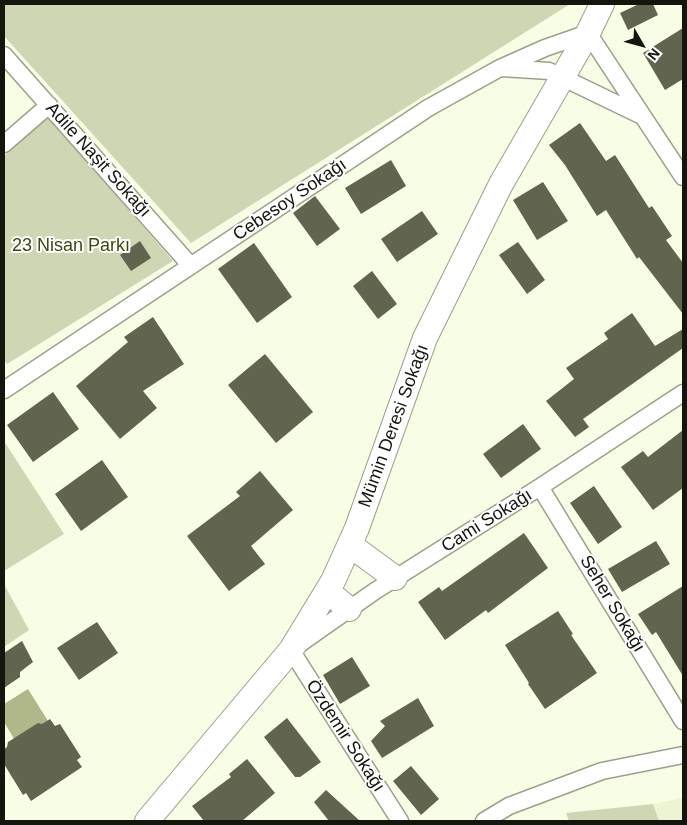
<!DOCTYPE html>
<meta charset="utf-8">
<style>
body{margin:0}
#map{position:relative;width:687px;height:825px;overflow:hidden;background:#f8fde5;font-family:Helvetica,sans-serif}
canvas{display:block}
.frame{position:absolute;inset:0;border:5px solid #14160e;pointer-events:none}
.north{position:absolute;left:617px;top:20px;width:50px;height:50px;-webkit-text-stroke:4px #fff;paint-order:stroke;rotate:128deg;font-size:14px;font-weight:700;line-height:20px;text-align:center;color:#14160e}
.north::after{content:'';display:block;margin:auto;width:18px;height:22px;background:#14160e;clip-path:polygon(50% 0,100% 100%,50% 72%,0 100%)}
</style>
<div id="map">
<canvas width="687" height="825"></canvas>
<div class="frame"></div>
<div class="north">N</div>
</div>
<script>
const ctx = document.querySelector('canvas').getContext('2d');
ctx.lineJoin = 'round';
function paint(path, color) { ctx.fillStyle = color; ctx.fill(path, 'evenodd'); }
const toPath = rows => new Path2D(rows.map(r => 'M' + r).join(''));
function stroke(path, color, width, dash) { ctx.strokeStyle = color; ctx.lineWidth = width; ctx.lineCap = dash ? 'butt' : 'round'; ctx.setLineDash(dash || []); ctx.stroke(path); }
function drawText(font, color, halo, rows, align = 'center') {
  ctx.font = font + ' Helvetica,sans-serif'; ctx.lineWidth = 4; ctx.setLineDash([]); ctx.textBaseline = 'middle'; ctx.strokeStyle = halo; ctx.fillStyle = color; for (const [text, x, y, turn = 0] of rows) {
    ctx.save(); ctx.translate(x, y); ctx.rotate((+turn || 0) * Math.PI / 180); ctx.textAlign = isNaN(turn) ? turn : align; if (halo) ctx.strokeText(text, 0, 0); ctx.fillText(text, 0, 0); ctx.restore();
  }
}
paint(toPath([
 [683,798,683,821,659,821,653,804]
]), '#edf4d4');
paint(toPath([
 [4,4,570,4,191,243,4,36],
 [48,117,173,261,7,364,4,360,4,156],
 [4,441,64,534,4,571],
 [4,584,29,630,4,647,4,583],
 [653,804,659,821,569,821,566,813]
]), '#cfd6b3');
paint(toPath([
 [28,689,53,729,20,749,4,722,4,704]
]), '#b0b88a');
paint(toPath([
 [639,4,653,4,658,15,628,30,620,13],
 [683,28,683,79,665,90,643,53],
 [580,123,606,161,615,155,649,208,652,206,672,236,666,240,683,263,683,314,639,257,637,259,606,210,597,216,565,165,549,145],
 [391,160,406,186,361,214,345,188],
 [543,182,568,221,537,240,513,200],
 [315,196,340,229,317,246,293,213],
 [422,211,438,234,397,262,381,239],
 [140,241,151,258,131,271,120,255],
 [518,242,545,280,527,294,499,255],
 [254,243,292,297,257,323,218,269],
 [372,271,397,304,378,319,353,286],
 [632,313,655,346,683,329,683,348,583,419,589,427,575,437,546,401,574,379,566,368,608,339,604,333],
 [153,317,184,364,143,391,157,408,120,439,76,386,128,342,124,337],
 [265,354,313,412,276,443,228,385],
 [53,392,79,429,33,462,7,425],
 [523,424,541,449,501,478,483,454],
 [683,430,683,488,653,510,621,467,643,451,648,457],
 [102,460,128,497,81,531,55,494],
 [260,471,293,510,251,546,265,564,229,591,187,536,240,496,236,492],
 [594,486,622,527,598,544,570,503],
 [524,533,548,568,488,613,486,610,445,640,418,602,439,587,442,591],
 [656,541,670,564,622,592,608,569],
 [683,586,683,676,656,632,652,635,638,614],
 [558,611,573,634,571,635,597,673,545,709,528,684,529,683,505,645],
 [97,622,118,653,79,680,57,648],
 [22,641,33,662,20,672,20,677,4,688,4,653],
 [352,657,370,686,340,704,323,675],
 [418,698,434,726,382,758,371,741,385,726,380,721],
 [287,718,321,762,300,777,295,777,264,737],
 [50,719,55,726,60,724,81,757,77,760,82,767,31,801,26,793,23,795,4,764,4,749,7,747,8,742,38,723,42,724],
 [247,759,275,793,242,821,204,821,192,806,231,777,229,774],
 [411,766,439,799,421,815,393,781],
 [326,790,360,821,329,821,314,802]
]), '#616550');
const street = toPath([
 [4,55,191,266],
 [502,68,549,71,640,115],
 [4,144,49,105],
 [4,390,428,108,500,68,545,48,588,33,683,177],
 [540,487,683,721],
 [400,821,291,650,375,591,540,487,683,393],
 [484,821,509,806,602,771,683,755]
]);
const secondary = toPath([
 [350,545,395,578],
 [327,591,349,609],
 [147,821,291,650,333,581,357,528,425,338,501,184,588,33,602,4]
]);
stroke(street, '#9ba08a', 19);
stroke(secondary, '#9ba08a', 26);
stroke(street, '#fff', 16);
stroke(secondary, '#fff', 24);
drawText('18px', '#14160e', '#fff', [
 ["Adile Naşit Sokağı",98,160,48],
 ["Cebesoy Sokağı",290,200,-34],
 ["Mümin Deresi Sokağı",394,426,-70],
 ["Cami Sokağı",487,521,-32],
 ["Seher Sokağı",612,604,59],
 ["Özdemir Sokağı",345,736,57]
]);
drawText('18px', '#3f460f', '#fff', [
 ["23 Nisan Parkı",71,246]
]);
</script>
